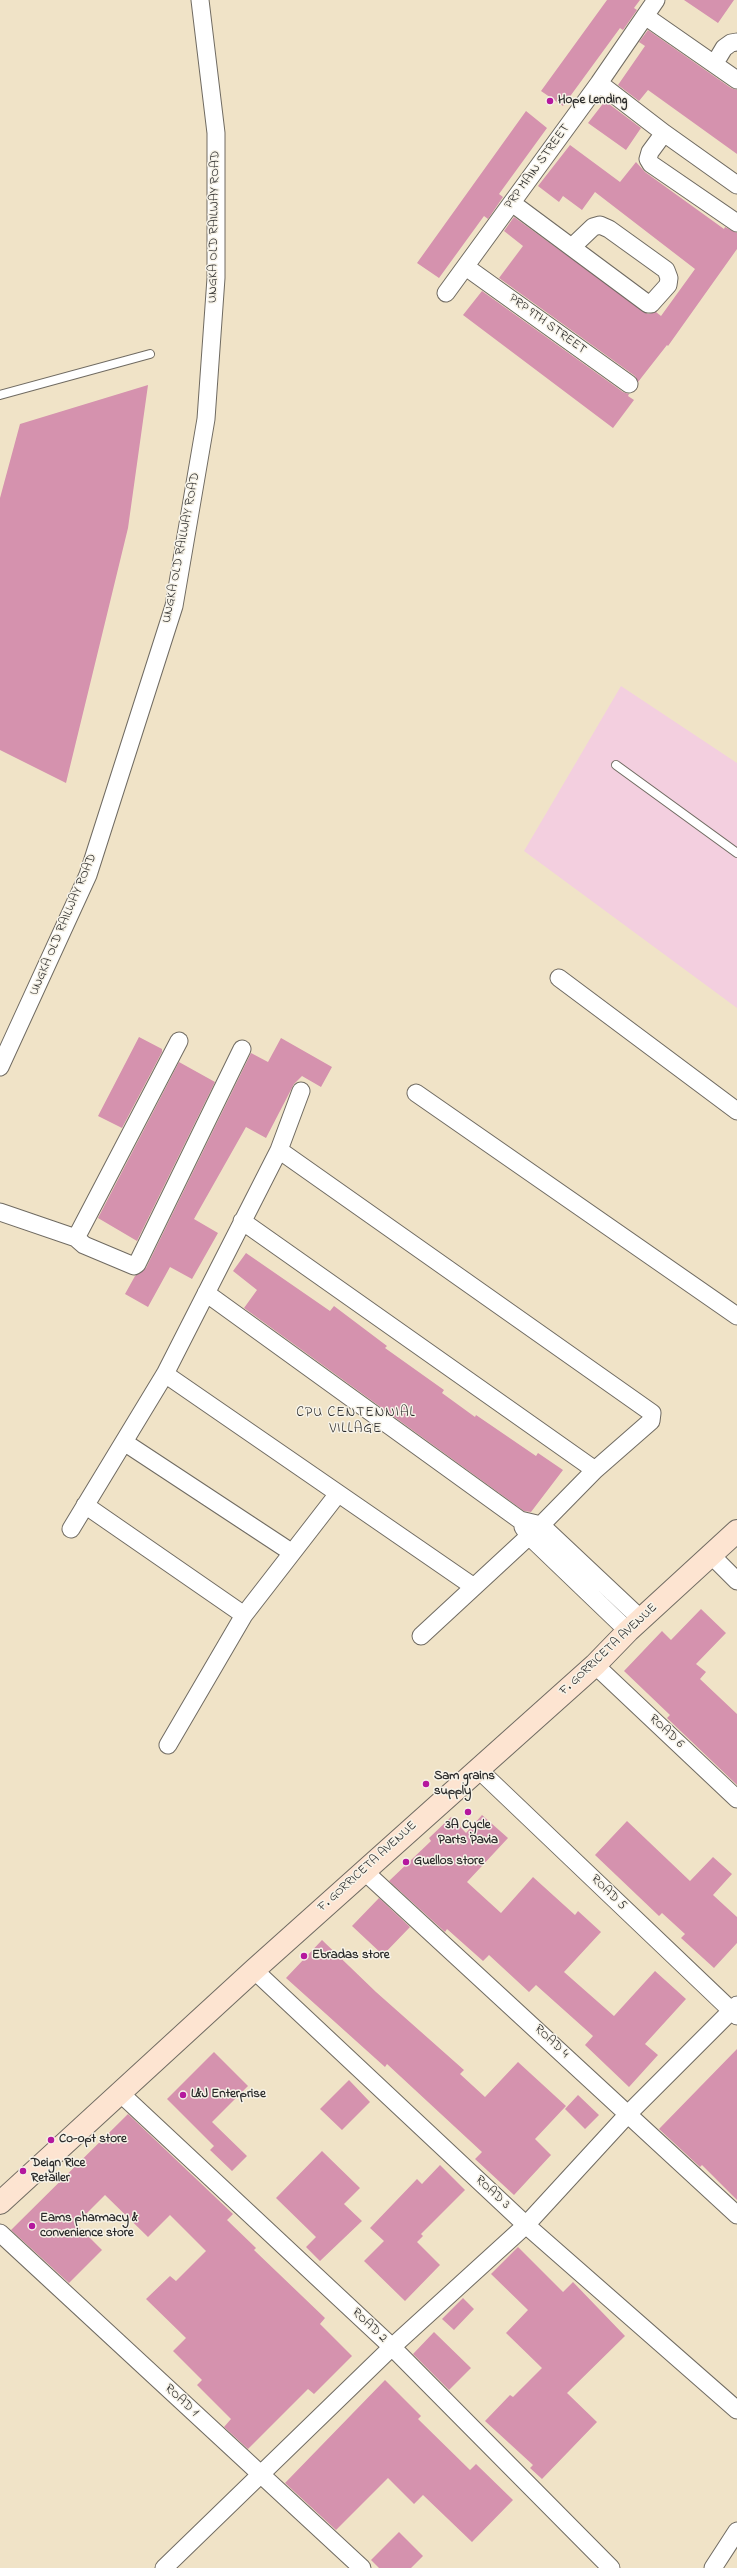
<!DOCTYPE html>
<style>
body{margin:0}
canvas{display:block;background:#f0e3c7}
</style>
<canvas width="737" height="2568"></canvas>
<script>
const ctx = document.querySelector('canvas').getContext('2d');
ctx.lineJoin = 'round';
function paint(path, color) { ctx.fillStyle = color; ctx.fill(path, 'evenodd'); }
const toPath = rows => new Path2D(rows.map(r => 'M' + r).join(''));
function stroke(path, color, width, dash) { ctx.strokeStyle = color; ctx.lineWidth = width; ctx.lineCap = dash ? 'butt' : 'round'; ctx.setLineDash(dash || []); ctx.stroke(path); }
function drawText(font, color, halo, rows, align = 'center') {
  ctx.font = font + ' "Indie Flower",sans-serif'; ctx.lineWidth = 3; ctx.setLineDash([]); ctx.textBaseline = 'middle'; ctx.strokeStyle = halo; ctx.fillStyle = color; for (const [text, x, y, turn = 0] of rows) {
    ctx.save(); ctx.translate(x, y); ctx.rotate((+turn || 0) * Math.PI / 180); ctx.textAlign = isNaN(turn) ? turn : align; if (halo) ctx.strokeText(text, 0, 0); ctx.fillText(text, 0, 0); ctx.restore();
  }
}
paint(toPath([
 [621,686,737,763,737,1008,524,851]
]), '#f3cfdf');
paint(toPath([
 [607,0,640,0,634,8,637,10,623,30,620,28,563,106,541,91],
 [684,0,734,0,718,23],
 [648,30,731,88,737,90,737,154,648,90,639,101,618,85,645,46,639,42],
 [605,101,641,128,626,150,588,123],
 [526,111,547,128,499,194,503,197,488,219,484,216,439,278,417,263],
 [570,145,620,182,636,162,645,172,724,229,725,227,737,233,737,249,668,346,667,345,638,382,635,376,499,278,523,246,504,231,514,217,648,314,656,312,661,316,695,269,595,192,582,210,563,196,559,202,538,186],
 [482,291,623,392,629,394,628,396,634,400,613,428,463,315],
 [148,385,128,528,66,783,0,750,0,498,20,424],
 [139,1037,162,1049,162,1052,122,1128,98,1116],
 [281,1038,332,1067,321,1087,302,1076,294,1084,266,1138,246,1127,194,1219,218,1233,192,1279,170,1267,148,1307,125,1294,135,1276,146,1268,251,1053,268,1062],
 [179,1062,215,1082,137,1241,98,1218],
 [246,1253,330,1311,334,1306,387,1346,385,1348,444,1390,442,1393,475,1417,476,1415,536,1456,538,1453,563,1470,531,1512,524,1511,244,1308,257,1290,233,1271],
 [701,1609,726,1633,696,1664,706,1672,700,1679,737,1714,737,1785,667,1718,670,1715,624,1671,662,1631,671,1640],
 [482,1815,508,1838,467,1882,501,1913,533,1877,575,1915,578,1911,601,1932,564,1972,614,2016,655,1971,686,1999,645,2044,658,2055,629,2087,585,2045,593,2036,536,1985,529,1992,489,1955,483,1961,447,1929,445,1932,389,1881,431,1841,429,1838,451,1817,466,1833],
 [627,1821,690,1881,713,1857,732,1874,713,1895,737,1917,737,1943,714,1968,681,1938,685,1934,662,1913,659,1916,595,1855],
 [379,1898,410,1927,383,1955,352,1926],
 [322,1940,376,1992,464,2070,460,2074,485,2097,518,2062,566,2106,535,2139,551,2155,514,2195,475,2159,482,2152,387,2064,385,2067,286,1978],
 [737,2049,737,2200,702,2165,700,2167,659,2129],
 [214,2052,248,2086,212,2122,247,2156,232,2171,210,2150,214,2146,167,2099],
 [349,2080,370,2102,342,2130,320,2109],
 [578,2095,599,2115,585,2129,565,2109],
 [128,2114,233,2214,227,2220,256,2248,254,2250,325,2318,320,2324,352,2356,314,2394,308,2389,248,2449,224,2427,231,2419,197,2385,202,2380,173,2351,186,2338,146,2299,170,2276,176,2281,206,2251,170,2215,148,2237,105,2195,76,2224,102,2250,69,2283,11,2230],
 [322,2151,360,2188,344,2204,362,2221,320,2261,306,2247,316,2237,276,2198],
 [440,2165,465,2190,421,2234,423,2236,417,2242,440,2265,405,2301,364,2261,384,2241,370,2228,417,2179,422,2184],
 [518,2247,563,2292,573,2282,625,2336,567,2393,597,2422,542,2479,530,2468,533,2465,485,2421,510,2395,513,2397,542,2368,506,2333,528,2310,491,2274],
 [463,2298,474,2309,454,2330,442,2319],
 [434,2332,471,2368,449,2390,413,2354],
 [385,2380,421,2416,418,2419,470,2470,476,2464,513,2500,472,2542,423,2495,414,2504,388,2478,336,2530,285,2483],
 [399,2532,423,2556,411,2568,379,2568,371,2560]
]), '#d592ae');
const lane = toPath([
 [0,395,150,354],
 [616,765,737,853]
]);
const street = toPath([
 [645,16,737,80],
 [715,63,724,48,731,43,737,42],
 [599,83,664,133,737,185],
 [664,133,650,152,648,159,651,164,737,223],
 [512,203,648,304,651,304,668,285,669,278,666,270,609,229,600,225,593,227,572,247],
 [466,267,629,384],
 [446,293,599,83,656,0],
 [559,978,737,1111],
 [0,1067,88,875,174,606,206,419,216,278,216,133,200,0],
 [416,1093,737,1316],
 [279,1150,652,1413,651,1421,595,1470,541,1525,421,1636],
 [0,1212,76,1238,84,1245,134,1266,137,1264,242,1049],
 [242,1221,595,1470],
 [76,1238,179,1041],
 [206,1293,520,1520,541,1525,641,1619],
 [165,1374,474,1587],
 [124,1442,291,1552],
 [85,1505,244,1615],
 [523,1527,529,1536,628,1631],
 [71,1529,165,1374,279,1150,301,1091],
 [711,1555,737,1581],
 [595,1665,737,1799],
 [168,1745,244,1615,337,1495],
 [478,1769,737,2016],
 [364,1871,737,2215],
 [254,1970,526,2225,737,2410],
 [119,2092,392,2347,611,2568],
 [0,2233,362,2568],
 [164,2568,392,2347,526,2225,628,2114,737,2005],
 [713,2568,737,2531]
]);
const secondary = toPath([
 [0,2203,254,1970,595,1665,628,1631,737,1531]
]);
stroke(lane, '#706b62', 10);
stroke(street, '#706b62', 19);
stroke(secondary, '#706b62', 24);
stroke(lane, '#fff', 8);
stroke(street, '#fff', 17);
stroke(secondary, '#fde4d1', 22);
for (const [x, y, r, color] of [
 [550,101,4,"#b5179e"],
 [426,1784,4,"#b5179e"],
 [468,1812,4,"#b5179e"],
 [406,1862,4,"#b5179e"],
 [304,1956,4,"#b5179e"],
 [183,2095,4,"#b5179e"],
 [51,2140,4,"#b5179e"],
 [23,2171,4,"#b5179e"],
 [32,2226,4,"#b5179e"]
]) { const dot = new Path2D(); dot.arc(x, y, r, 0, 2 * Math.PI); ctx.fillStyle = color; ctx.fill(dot); stroke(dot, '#f7f3e8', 1.5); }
drawText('bold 13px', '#2b2b2b', '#f7f3e8', [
 ["Hope Lending",558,101],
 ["Sam grains",434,1777],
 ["supply",434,1792],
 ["3A Cycle",468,1826,"center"],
 ["Parts Pavia",468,1841,"center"],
 ["Guellos store",414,1862],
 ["Ebradas store",312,1956],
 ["L&J Enterprise",191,2095],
 ["Co-opt store",59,2140],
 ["Deign Rice",31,2164],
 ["Retailer",31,2179],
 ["Eams pharmacy &",40,2219],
 ["convenience store",40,2234]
], 'left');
drawText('13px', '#2b2b2b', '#f7f3e8', [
 ["PRP MAIN STREET",538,167,-54],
 ["UNGKA OLD RAILWAY ROAD",215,227,-89],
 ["PRP 9TH STREET",547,325,36],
 ["UNGKA OLD RAILWAY ROAD",182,548,-79],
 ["UNGKA OLD RAILWAY ROAD",64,925,-67],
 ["F. GORRICETA AVENUE",609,1650,-43],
 ["ROAD 6",666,1732,43],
 ["F. GORRICETA AVENUE",368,1867,-42],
 ["ROAD 5",608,1893,44],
 ["ROAD 4",551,2042,43],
 ["ROAD 3",492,2193,43],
 ["ROAD 2",369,2326,43],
 ["ROAD 1",181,2401,43]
]);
ctx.letterSpacing = '1px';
drawText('14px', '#2b2b2b', '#f7f3e8', [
 ["CPU CENTENNIAL",356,1414],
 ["VILLAGE",356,1430]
]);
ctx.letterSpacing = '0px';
</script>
